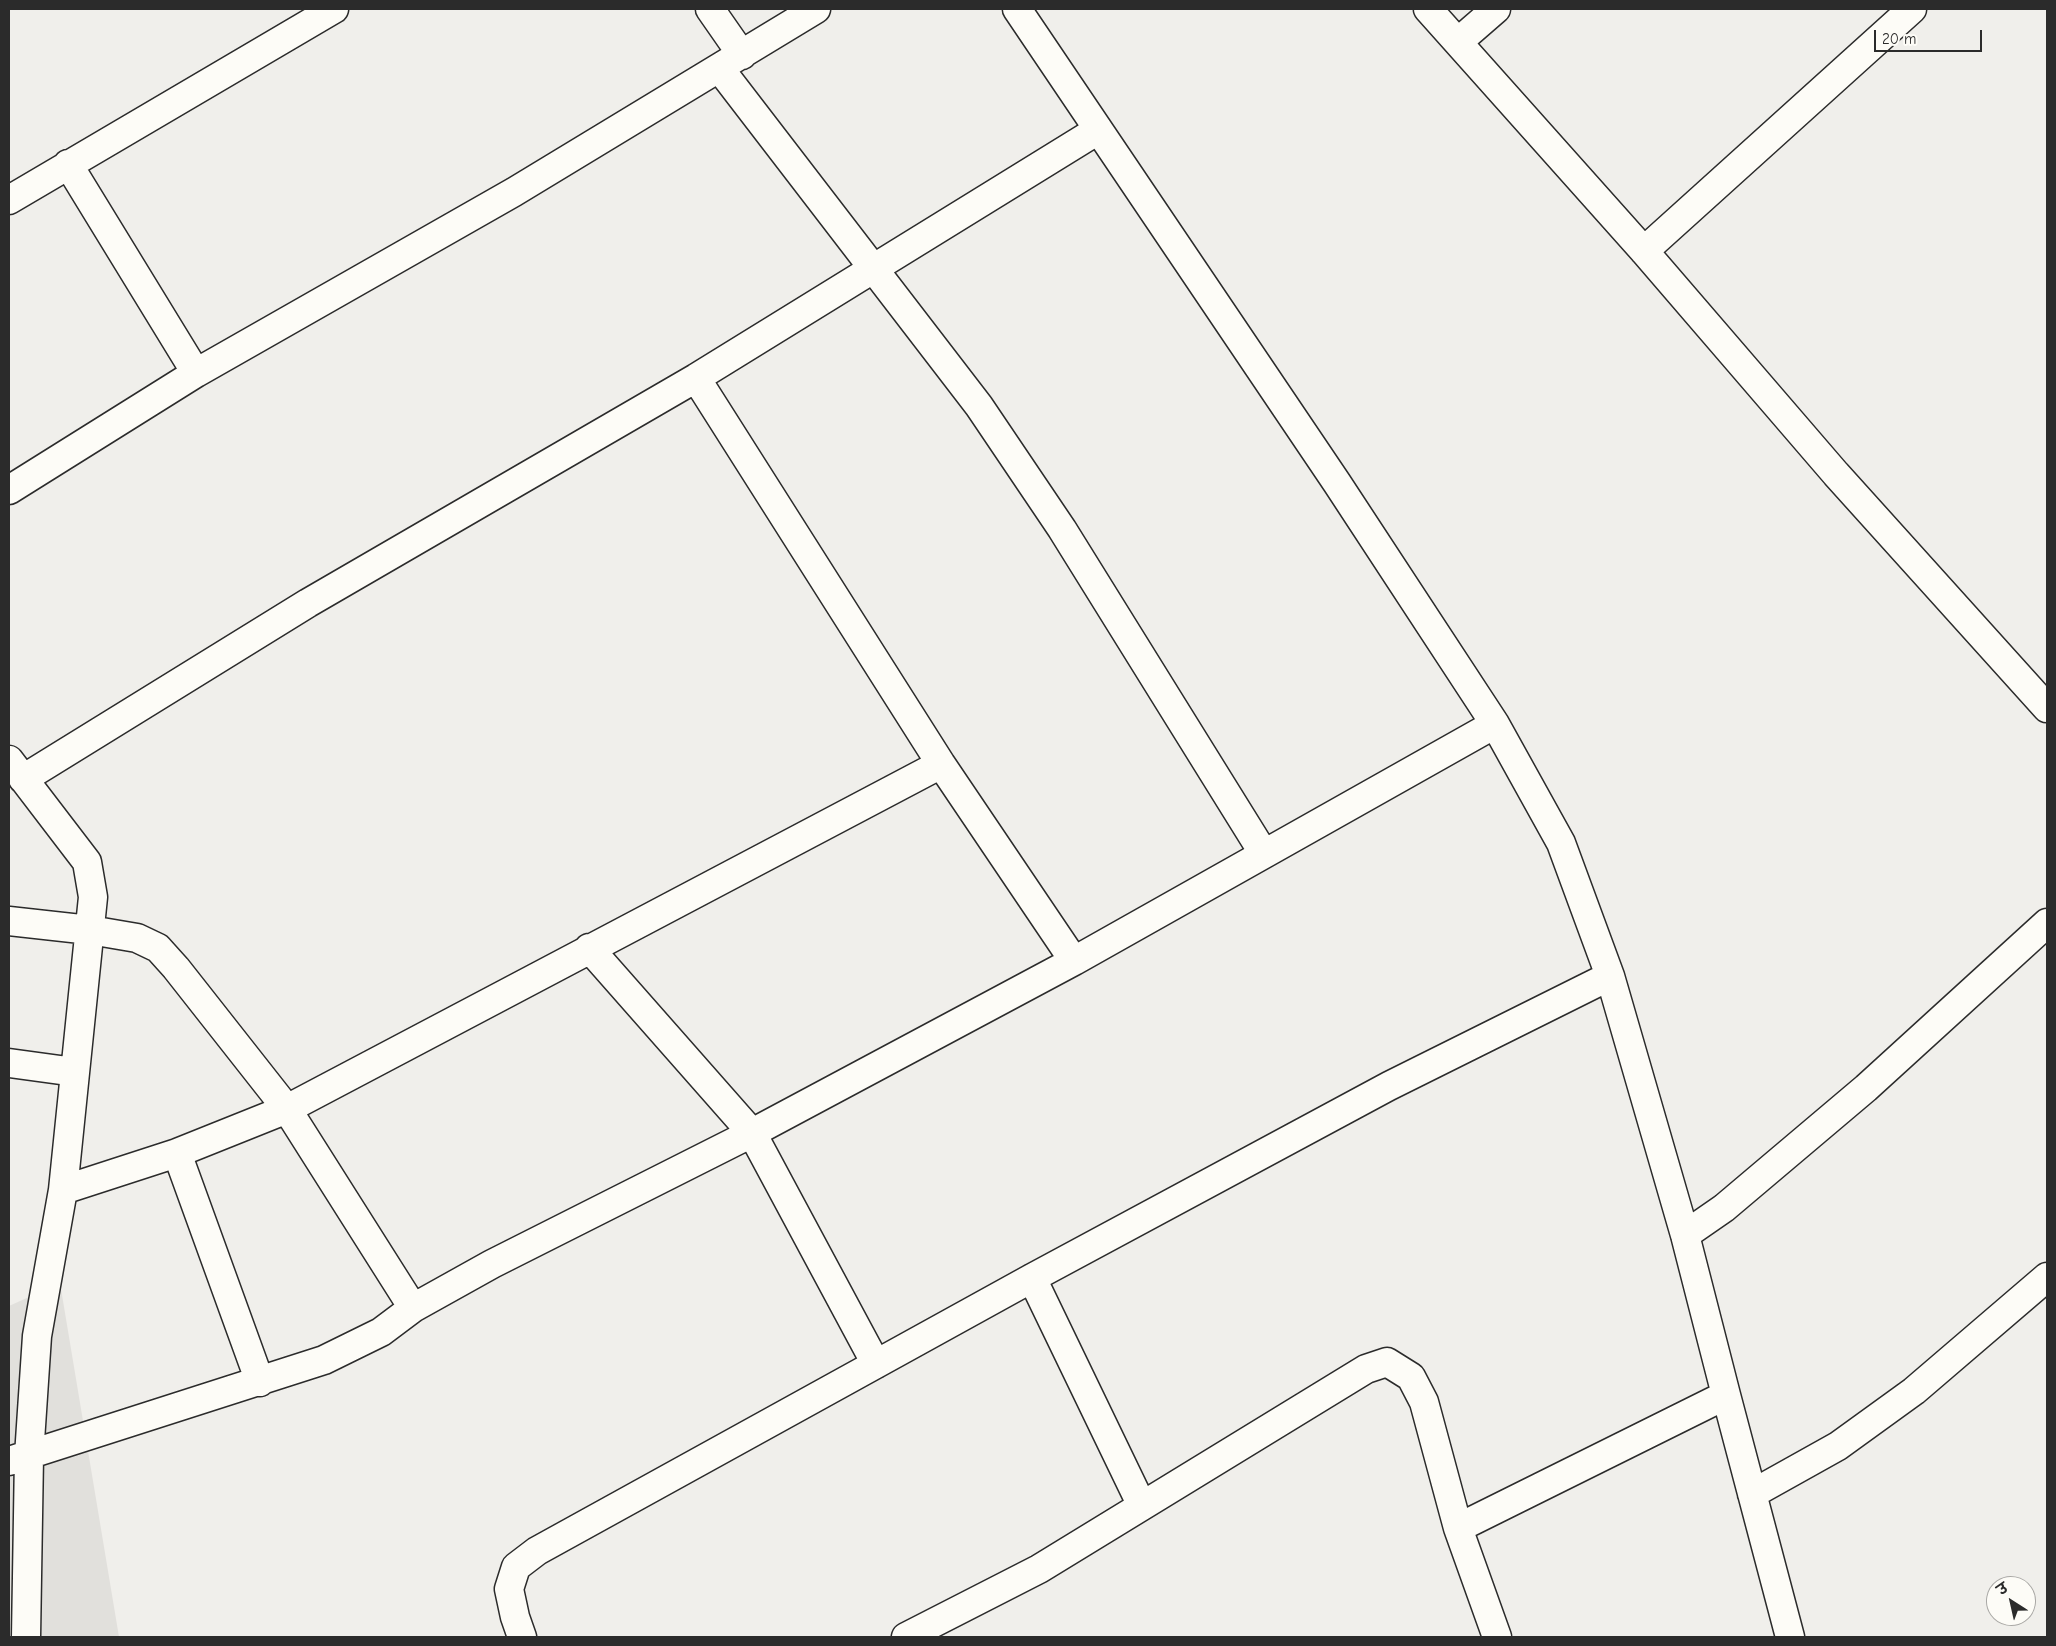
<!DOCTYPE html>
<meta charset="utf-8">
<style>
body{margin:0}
#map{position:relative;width:2056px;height:1646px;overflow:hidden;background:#f0efeb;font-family:"Comic Neue","Playpen Sans Deva",sans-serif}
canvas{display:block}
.frame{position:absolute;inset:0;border:10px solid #2b2b2b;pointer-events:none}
.north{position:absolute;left:1986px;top:1576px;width:50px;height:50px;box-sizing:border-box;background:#fdfcf7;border:1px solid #a9a8a5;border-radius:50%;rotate:325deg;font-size:14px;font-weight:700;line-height:20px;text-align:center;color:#2b2b2b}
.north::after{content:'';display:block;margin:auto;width:18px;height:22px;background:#2b2b2b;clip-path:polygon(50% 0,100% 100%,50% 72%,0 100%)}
.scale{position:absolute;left:1874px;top:30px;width:108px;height:22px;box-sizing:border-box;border:2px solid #2b2b2b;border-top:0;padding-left:6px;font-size:15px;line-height:18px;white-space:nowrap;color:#2b2b2b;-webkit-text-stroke:4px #fdfcf7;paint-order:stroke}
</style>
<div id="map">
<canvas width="2056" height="1646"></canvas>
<div class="frame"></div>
<div class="north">उ</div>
<div class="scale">20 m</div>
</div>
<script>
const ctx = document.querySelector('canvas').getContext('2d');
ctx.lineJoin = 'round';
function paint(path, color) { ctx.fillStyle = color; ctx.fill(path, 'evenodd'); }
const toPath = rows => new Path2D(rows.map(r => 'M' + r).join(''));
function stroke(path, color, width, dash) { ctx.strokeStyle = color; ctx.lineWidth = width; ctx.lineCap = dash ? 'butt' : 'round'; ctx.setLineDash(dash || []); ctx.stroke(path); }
paint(toPath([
 [60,1283,119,1637,9,1637,9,1306]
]), '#e1e0dc');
const minor = toPath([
 [710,9,742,55],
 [1017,9,1337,483,1495,724,1561,843,1610,976,1685,1235,1726,1395,1790,1637],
 [1428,9,1644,251,1836,474,2047,708],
 [1458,42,1496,9],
 [720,69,979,406,1062,529,1264,854],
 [68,164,196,373],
 [9,200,334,9],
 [1644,251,1912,9],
 [696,378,941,764,1074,961],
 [9,490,196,373,514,192,816,9],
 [9,760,87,862,93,897,63,1190,37,1336,29,1456,26,1637],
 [23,779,308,603,696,378,1098,130],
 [9,921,90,930,137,938,158,948,176,968,287,1109,413,1308],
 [589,948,752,1133,876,1364],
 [9,1063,75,1072],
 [177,1153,260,1382],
 [63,1190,177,1153,287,1109,941,764],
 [1685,1235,1724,1208,1866,1088,2047,923],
 [1032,1278,1142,1506],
 [9,1461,324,1360,381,1332,413,1308,492,1264,752,1133,1074,961,1495,724],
 [1752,1494,1838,1446,1914,1391,2047,1277],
 [1458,1528,1726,1395],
 [522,1637,515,1617,509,1589,516,1567,537,1551,1032,1278,1389,1086,1610,976],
 [906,1637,1039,1569,1366,1369,1387,1362,1411,1377,1424,1402,1458,1528,1497,1637]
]);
stroke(minor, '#2b2b2b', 31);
stroke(minor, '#fdfcf7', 28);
</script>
